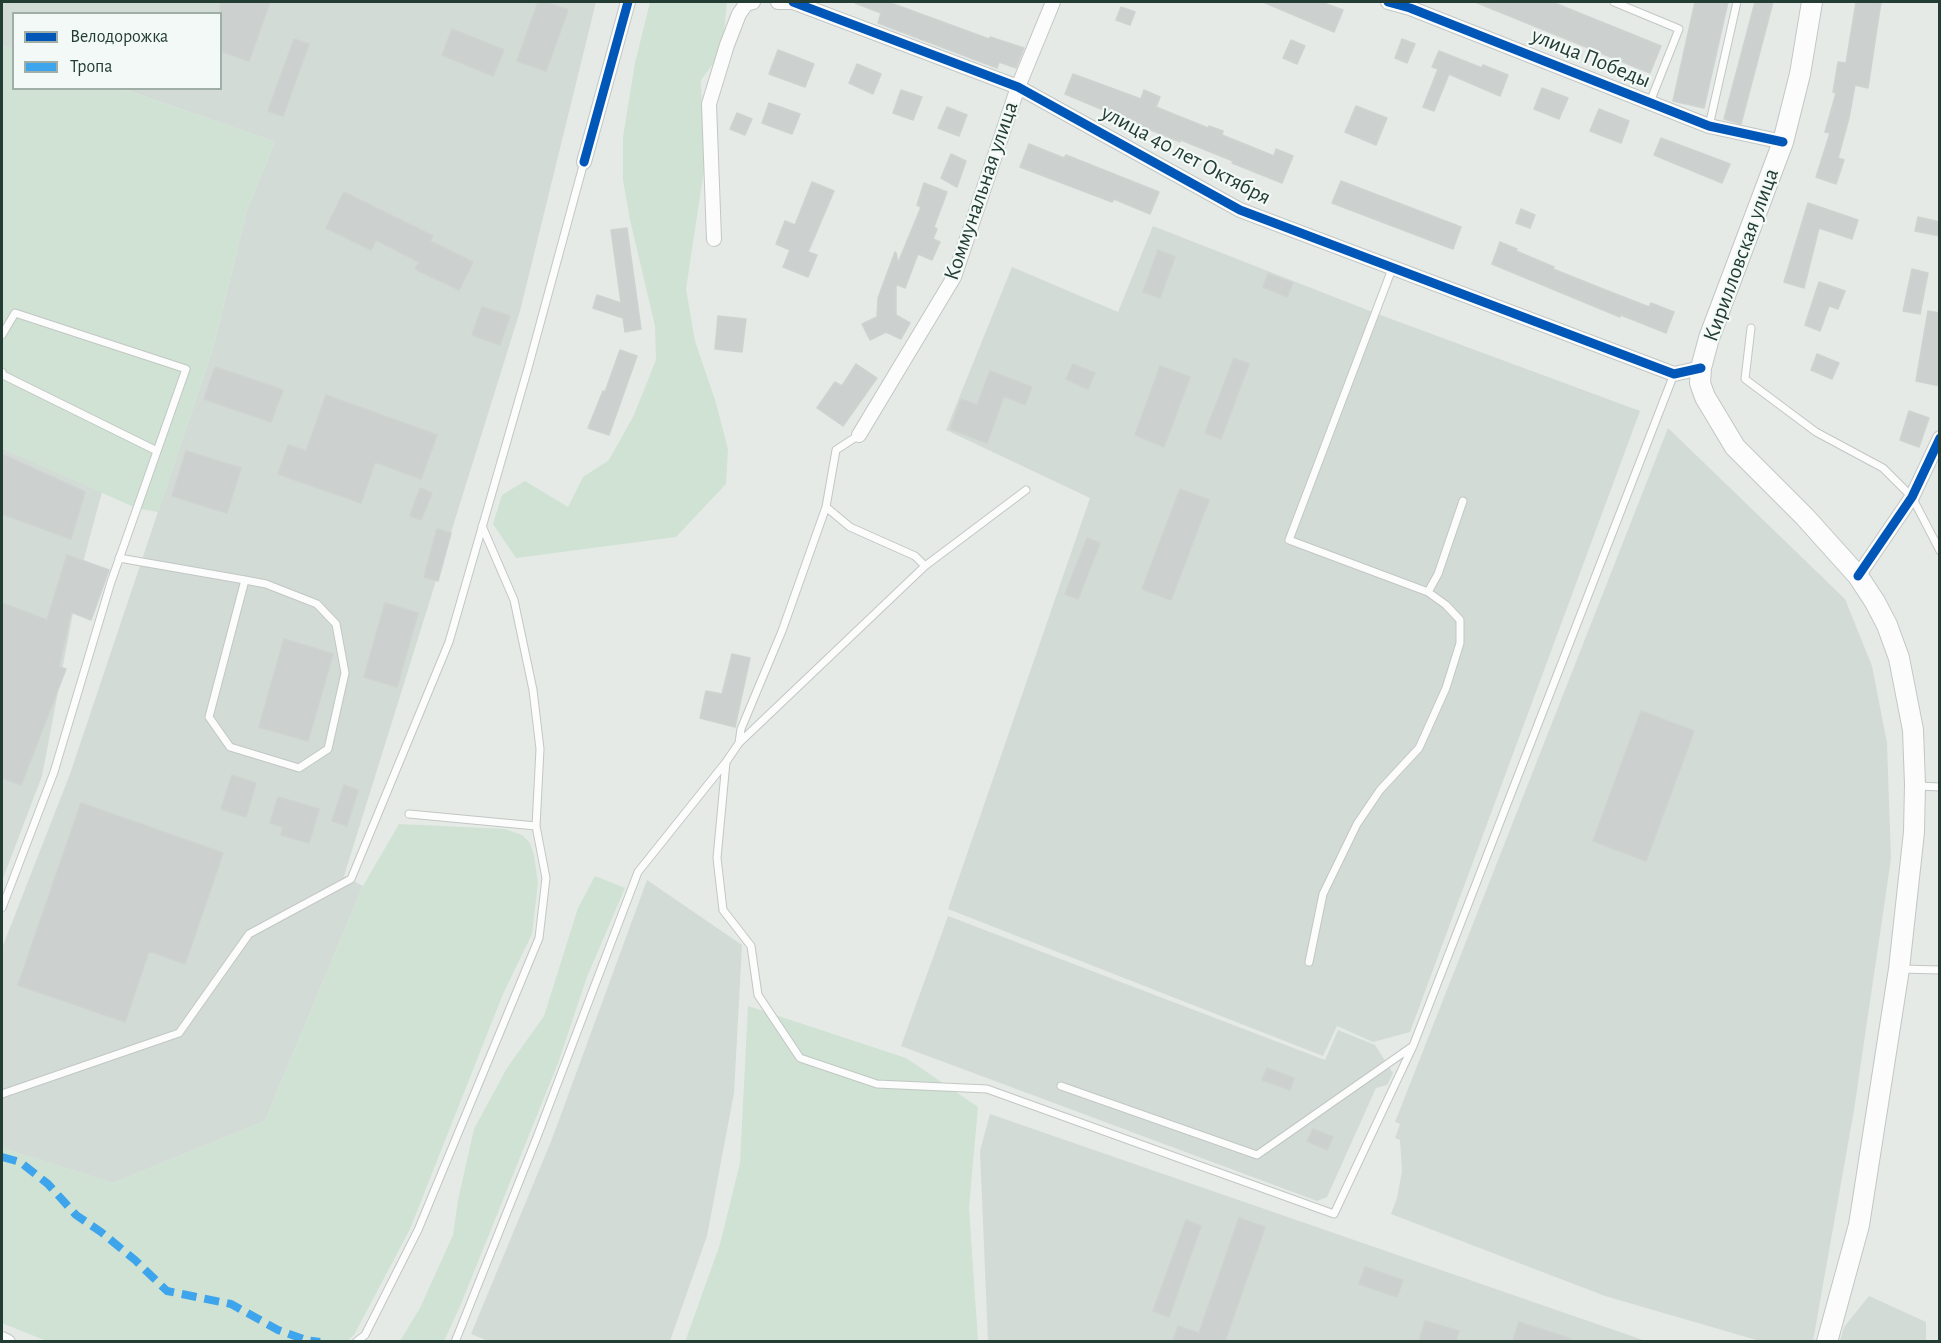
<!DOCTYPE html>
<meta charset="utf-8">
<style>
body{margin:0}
#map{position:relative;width:1941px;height:1343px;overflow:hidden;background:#e5eae7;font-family:"Alegreya Sans",sans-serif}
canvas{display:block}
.frame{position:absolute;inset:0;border:3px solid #233d34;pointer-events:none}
.legend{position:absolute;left:12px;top:12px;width:210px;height:78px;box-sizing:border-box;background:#f3f9f6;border:2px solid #a0aea8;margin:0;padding:8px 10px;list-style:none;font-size:18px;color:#233d34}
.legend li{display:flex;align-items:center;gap:12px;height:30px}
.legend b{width:30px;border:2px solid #a0aea8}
</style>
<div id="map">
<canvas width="1941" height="1343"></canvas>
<div class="frame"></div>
<ul class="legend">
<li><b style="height:8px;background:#0057b8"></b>Велодорожка</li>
<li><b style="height:8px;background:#3ea4eb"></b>Тропа</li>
</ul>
</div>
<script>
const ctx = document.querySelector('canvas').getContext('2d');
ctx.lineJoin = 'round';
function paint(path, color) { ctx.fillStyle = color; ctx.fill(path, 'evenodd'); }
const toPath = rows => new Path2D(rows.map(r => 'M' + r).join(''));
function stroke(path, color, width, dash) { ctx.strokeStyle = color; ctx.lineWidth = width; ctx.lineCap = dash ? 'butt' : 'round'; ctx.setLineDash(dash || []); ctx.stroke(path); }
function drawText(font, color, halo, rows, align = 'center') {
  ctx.font = font + ' "Alegreya Sans",sans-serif'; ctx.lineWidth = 4.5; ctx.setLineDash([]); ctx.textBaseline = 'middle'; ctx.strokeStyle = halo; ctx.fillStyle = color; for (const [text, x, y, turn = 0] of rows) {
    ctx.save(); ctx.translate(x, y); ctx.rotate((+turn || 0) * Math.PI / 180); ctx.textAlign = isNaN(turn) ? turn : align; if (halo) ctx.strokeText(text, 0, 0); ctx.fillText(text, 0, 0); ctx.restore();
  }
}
paint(toPath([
 [2,2,596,2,520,311,344,876,363,886,265,1121,113,1183,2,1148,2,948,70,774,213,348,247,210,275,142,124,89,220,88,220,14,14,14,13,49,2,45],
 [1153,226,1375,313,1640,411,1410,1032,1373,1042,1337,1026,1323,1056,948,909,1090,498,946,430,1012,267,1118,312],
 [1668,428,1845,599,1872,666,1887,743,1891,859,1854,1110,1813,1341,1760,1341,1605,1296,1391,1214,1397,1198,1402,1171,1400,1140,1395,1138,1400,1124,1395,1122],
 [2,448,102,492,82,566,42,776,2,881],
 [647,880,742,945,734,1093,707,1236,670,1341,488,1341,471,1334,552,1139],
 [948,916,1325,1060,1338,1030,1375,1045,1393,1073,1387,1085,1376,1088,1327,1197,1317,1201,901,1046],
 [990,1114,1646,1341,988,1341,980,1151],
 [1869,1296,1926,1322,1926,1341,1840,1341,1844,1327]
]), '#d3dbd7');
paint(toPath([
 [650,2,727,2,722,52,701,80,704,170,686,289,695,341,716,403,728,449,726,484,676,537,516,558,493,524,502,495,525,481,568,507,583,477,609,460,634,415,656,360,655,326,630,220,623,180,623,137,635,63],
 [2,45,13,49,14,88,124,89,275,142,247,210,213,348,158,512,136,508,2,448],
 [399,824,505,829,522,835,530,843,534,855,538,883,532,934,503,994,410,1229,354,1335,346,1342,49,1342,2,1323,2,1148,113,1183,265,1121,363,886],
 [595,876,625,888,587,977,558,1063,461,1304,444,1341,400,1341,420,1308,453,1235,458,1200,474,1129,507,1068,544,1016,578,908],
 [748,1006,906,1058,978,1107,969,1208,978,1341,685,1342,720,1244,740,1163]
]), '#cfe2d3');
const building = toPath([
 [220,2,270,2,249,61,220,51,220,2],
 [538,2,546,2,568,10,546,71,517,61,538,2],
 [855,2,888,2,989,39,990,37,1024,48,1016,68,999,62,997,68,878,23,881,13,855,3,855,2],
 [1263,2,1321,2,1343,10,1334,32,1263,2],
 [1475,2,1552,2,1661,46,1650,73,1475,2],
 [1695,2,1728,2,1704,108,1673,101,1695,2],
 [1755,2,1773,2,1741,124,1724,119,1755,2],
 [1856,2,1881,2,1868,88,1855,85,1849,118,1838,158,1844,160,1836,184,1816,177,1830,133,1825,132,1836,93,1833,92,1838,62,1846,63,1856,2],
 [1121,7,1135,12,1130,25,1116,20,1121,7],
 [452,29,504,50,493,76,442,55,452,29],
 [294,39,309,44,283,116,268,111,294,39],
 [1402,39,1415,44,1407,63,1395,58,1402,39],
 [1291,40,1305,46,1297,64,1283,58,1291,40],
 [778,50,814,64,805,87,769,74,778,50],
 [1439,51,1482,68,1483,65,1508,75,1500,96,1449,74,1434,111,1423,107,1438,69,1432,67,1439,51],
 [857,64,881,74,873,94,849,83,857,64],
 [1073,74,1141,99,1144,90,1160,97,1156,107,1208,128,1209,126,1223,131,1222,135,1274,156,1276,149,1293,156,1282,183,1232,163,1233,161,1181,140,1180,142,1065,94,1073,74],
 [1542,88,1568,98,1559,119,1534,109,1542,88],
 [901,90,922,97,913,120,893,113,901,90],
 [769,103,800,114,792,134,762,123,769,103],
 [1356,106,1387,118,1376,145,1345,132,1356,106],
 [947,107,967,115,959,136,938,128,947,107],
 [1599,109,1629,121,1621,143,1590,131,1599,109],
 [737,113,752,119,745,135,730,129,737,113],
 [1661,138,1730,164,1722,183,1654,155,1661,138],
 [1029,144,1064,158,1066,155,1159,192,1150,214,1114,199,1112,202,1020,167,1029,144],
 [951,154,966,161,957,187,941,178,951,154],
 [1341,181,1461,227,1453,249,1332,203,1341,181],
 [812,182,834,191,808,252,817,255,808,277,783,267,790,250,776,244,785,221,795,225,812,182],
 [924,183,947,192,934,227,937,229,933,239,940,242,932,260,918,254,905,288,896,284,896,315,910,323,901,339,886,332,870,340,862,324,877,317,878,298,895,252,896,253,898,263,921,207,917,205,924,183],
 [344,192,433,236,430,241,473,262,459,290,415,269,419,262,376,240,371,250,326,228,344,192],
 [1808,203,1858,220,1852,239,1819,228,1804,288,1784,282,1808,203],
 [1521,209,1535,215,1530,228,1516,223,1521,209],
 [1918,217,1940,222,1940,236,1915,231,1918,217],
 [627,228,641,329,625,332,623,318,593,308,597,295,621,303,611,230,627,228],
 [1500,242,1517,249,1516,251,1554,267,1553,269,1603,289,1649,307,1651,303,1674,312,1666,333,1621,315,1620,317,1492,264,1500,242],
 [1158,250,1175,257,1160,298,1143,292,1158,250],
 [1912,269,1928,273,1920,314,1903,311,1912,269],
 [1268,274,1293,283,1287,297,1263,287,1268,274],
 [1819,282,1845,291,1838,309,1829,306,1820,331,1805,325,1819,282],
 [482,307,510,316,500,345,472,335,482,307],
 [1928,311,1940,313,1940,386,1916,381,1928,311],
 [718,316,746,319,742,352,715,349,718,316],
 [620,350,637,356,609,435,588,428,603,391,605,392,620,350],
 [1817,354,1839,363,1832,379,1811,370,1817,354],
 [1234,358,1249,364,1221,439,1205,433,1234,358],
 [856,364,877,378,843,426,817,408,835,382,842,386,856,364],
 [1073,364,1095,373,1088,389,1066,379,1073,364],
 [1160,366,1190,377,1164,447,1135,435,1160,366],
 [215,367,283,390,271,422,204,399,215,367],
 [990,371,1032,387,1025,405,1004,396,987,443,950,429,961,399,977,405,990,371],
 [326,395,437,435,421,479,375,462,361,503,278,474,288,445,306,451,326,395],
 [1909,411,1929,418,1919,447,1900,440,1909,411],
 [186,451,241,468,227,513,172,496,186,451],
 [2,454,85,492,71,539,2,514,2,454],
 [420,488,432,493,421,520,410,516,420,488],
 [1180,489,1209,500,1171,600,1142,589,1180,489],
 [437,529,451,533,438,581,424,577,437,529],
 [1087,538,1100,543,1078,599,1065,594,1087,538],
 [67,555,109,570,91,620,71,612,59,667,66,669,21,785,2,778,2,603,47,620,67,555],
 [385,603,418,613,397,687,364,677,385,603],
 [284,639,333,654,308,741,259,727,284,639],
 [732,654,750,658,735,727,700,718,706,691,722,694,732,654],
 [1641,711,1694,731,1646,861,1593,841,1641,711],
 [232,775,256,783,246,817,221,809,232,775],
 [344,785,358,790,347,826,332,821,344,785],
 [278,797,319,809,309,843,281,835,283,827,270,823,278,797],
 [81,803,223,853,185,964,149,951,125,1022,18,985,81,803],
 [1267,1068,1294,1078,1290,1090,1262,1080,1267,1068],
 [1313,1129,1333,1137,1327,1150,1307,1141,1313,1129],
 [1239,1218,1265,1227,1225,1341,1173,1341,1178,1326,1199,1333,1239,1218],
 [1186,1220,1201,1226,1169,1317,1153,1311,1186,1220],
 [1365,1267,1403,1280,1397,1297,1359,1284,1365,1267],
 [1425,1321,1459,1331,1456,1341,1419,1341,1425,1321],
 [1519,1322,1571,1339,1570,1341,1513,1341,1519,1322]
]);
paint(building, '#ccd1cf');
stroke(building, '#ced3d0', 1.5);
const service = toPath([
 [1614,2,1679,29,1650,102],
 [1709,126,1737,2],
 [1751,328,1745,379,1816,432,1883,468,1912,497,1940,551],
 [2,335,15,313,186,369,111,582,54,772,2,908],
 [2,372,3,375,157,451],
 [859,435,836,450,826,507,782,631,741,729,739,743,726,762,717,858,723,910,751,946,758,995,800,1058,877,1084,987,1089,1334,1214,1413,1046],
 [826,507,850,527,915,556,925,566],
 [482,526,514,600,533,690,540,749,536,826],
 [119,558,245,580,266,584,317,604,336,624,345,673,328,749,299,768,230,747,209,717,245,580],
 [1428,592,1438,574,1463,501],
 [739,743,925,566,1026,490],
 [1918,786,1940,787],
 [1309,962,1323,894,1357,824,1380,790,1419,748,1446,688,1460,643,1460,620,1446,605,1428,592,1289,540,1392,269],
 [1900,969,1940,970],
 [1061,1086,1257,1155,1413,1046,1674,374],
 [2,1094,179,1033,249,934,351,879,449,642,528,368,584,162],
 [356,1342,365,1335,418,1230,539,938,546,878,536,826,409,814],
 [455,1342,537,1137,638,872,726,762]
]);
const minor = toPath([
 [778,2,794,2],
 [793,2,1018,87,1240,210,1674,374,1701,368],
 [1388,2,1410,8,1709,126,1783,142],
 [584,162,628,2],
 [714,239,709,104,727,45,739,14,746,4,753,2],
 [859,435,954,277,1018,87,1053,2],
 [1858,576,1912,497,1940,438],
 [2,1339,8,1342]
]);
const secondary = toPath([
 [1812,2,1800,74,1783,142,1709,338,1701,368,1700,383,1705,397,1735,447,1805,517,1858,576,1875,602,1887,625,1899,658,1913,730,1915,785,1914,832,1899,969,1859,1225,1827,1342]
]);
stroke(service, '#c2c7c4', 9);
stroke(minor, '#c2c7c4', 16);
stroke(secondary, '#c1c7c4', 22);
stroke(service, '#fbfcfb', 7);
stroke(minor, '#fbfcfb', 14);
stroke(secondary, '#fbfcfb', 20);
stroke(toPath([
 [2,1157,20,1162,48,1184,76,1215,101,1232,135,1260,167,1291,231,1304,278,1330,306,1340,320,1342]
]), '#3ea4eb', 8, [15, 8]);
stroke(toPath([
 [793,2,1018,87,1240,210,1674,374,1701,368],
 [1388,2,1410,8,1709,126,1783,142],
 [584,162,628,2],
 [1858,576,1912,497,1940,438]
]), '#0057b8', 9);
drawText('22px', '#233d34', '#f3f9f6', [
 ["улица Победы",1591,58,22],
 ["улица 40 лет Октября",1186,155,28],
 ["Коммунальная улица",981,191,-71],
 ["Кирилловская улица",1741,255,-70]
]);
</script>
